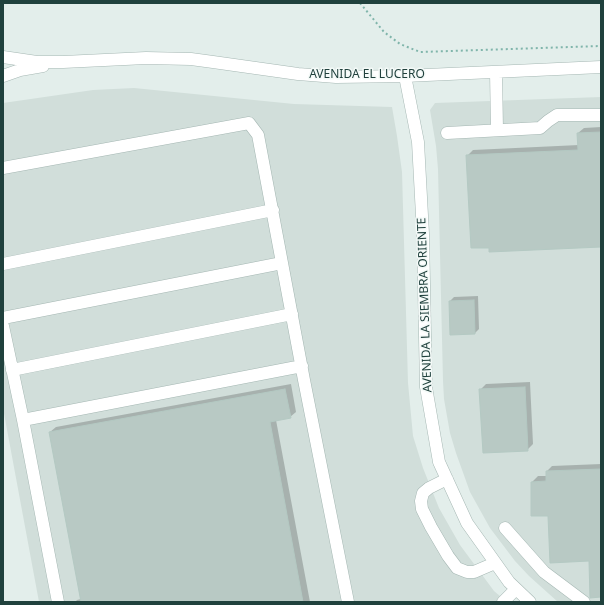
<!DOCTYPE html>
<style>
body{margin:0}
#map{position:relative;width:604px;height:605px;overflow:hidden;background:#e3eeeb;font-family:"Noto Sans",sans-serif}
canvas{display:block}
.frame{position:absolute;inset:0;border:4px solid #20413d;pointer-events:none}
</style>
<div id="map">
<canvas width="604" height="605"></canvas>
<div class="frame"></div>
</div>
<script>
const ctx = document.querySelector('canvas').getContext('2d');
ctx.lineJoin = 'round';
function paint(path, color) { ctx.fillStyle = color; ctx.fill(path, 'evenodd'); }
const toPath = rows => new Path2D(rows.map(r => 'M' + r).join(''));
function stroke(path, color, width, dash) { ctx.strokeStyle = color; ctx.lineWidth = width; ctx.lineCap = dash ? 'butt' : 'round'; ctx.setLineDash(dash || []); ctx.stroke(path); }
function drawText(font, color, halo, rows, align = 'center') {
  ctx.font = font + ' "Noto Sans",sans-serif'; ctx.lineWidth = 3; ctx.setLineDash([]); ctx.textBaseline = 'middle'; ctx.strokeStyle = halo; ctx.fillStyle = color; for (const [text, x, y, turn = 0] of rows) {
    ctx.save(); ctx.translate(x, y); ctx.rotate((+turn || 0) * Math.PI / 180); ctx.textAlign = isNaN(turn) ? turn : align; if (halo) ctx.strokeText(text, 0, 0); ctx.fillText(text, 0, 0); ctx.restore();
  }
}
paint(toPath([
 [134,88,294,104,392,107,397,136,402,172,408,383,413,436,423,468,439,508,460,545,494,591,507,602,39,602,3,408,3,103,93,90],
 [601,97,601,602,558,602,529,576,515,561,490,528,470,492,456,453,450,433,444,399,443,381,438,169,436,146,430,110,435,103]
]), '#d1deda');
paint(toPath([
 [601,127,601,246,467,156,473,150,579,145,578,133,584,128],
 [478,296,479,329,475,333,450,301,454,297],
 [530,382,533,444,527,450,480,390,486,384],
 [291,384,296,412,290,417,276,420,310,602,75,602,77,600,81,599,50,432,56,427],
 [601,464,601,596,590,560,549,515,532,482,538,476,547,476,547,471,552,466]
]), '#0003');
const building = toPath([
 [601,132,601,247,489,252,489,248,471,248,466,155,578,150,577,133,601,132],
 [474,300,475,334,450,335,449,301,474,300],
 [525,387,528,451,483,453,479,389,525,387],
 [285,389,291,418,270,422,303,602,81,602,49,432,285,389],
 [601,469,601,597,590,598,589,561,550,563,548,516,531,516,531,482,546,481,546,471,601,469]
]);
paint(building, '#b8c9c4');
stroke(building, '#b4c9c3', 1);
const minor = toPath([
 [3,57,37,62,63,62,146,58,191,59,213,62,298,74,336,77,405,76,601,67],
 [496,72,497,130],
 [3,76,20,70,43,66],
 [405,76,418,142,423,234,426,387,439,462,467,523,509,582,530,602],
 [447,133,540,128,548,121,557,115,601,115],
 [3,168,249,123,258,135,304,380,348,602],
 [3,264,273,210],
 [3,318,282,263],
 [3,326,23,420,58,602],
 [12,370,292,314],
 [23,420,302,366],
 [447,479,429,488,423,493,421,501,422,509,431,527,448,556,457,568,467,572,474,572,495,563],
 [505,528,544,572,584,602],
 [503,602,516,589]
]);
stroke(minor, '#a5b7b3', 13);
stroke(toPath([
 [360,3,384,32,400,44,420,52,601,46]
]), '#80b5ab', 2, [2, 3]);
stroke(minor, '#fff', 12);
drawText('12px', '#20413d', '#f4faf8', [
 ["AVENIDA EL LUCERO",367,75],
 ["AVENIDA LA SIEMBRA ORIENTE",425,305,-92]
]);
</script>
